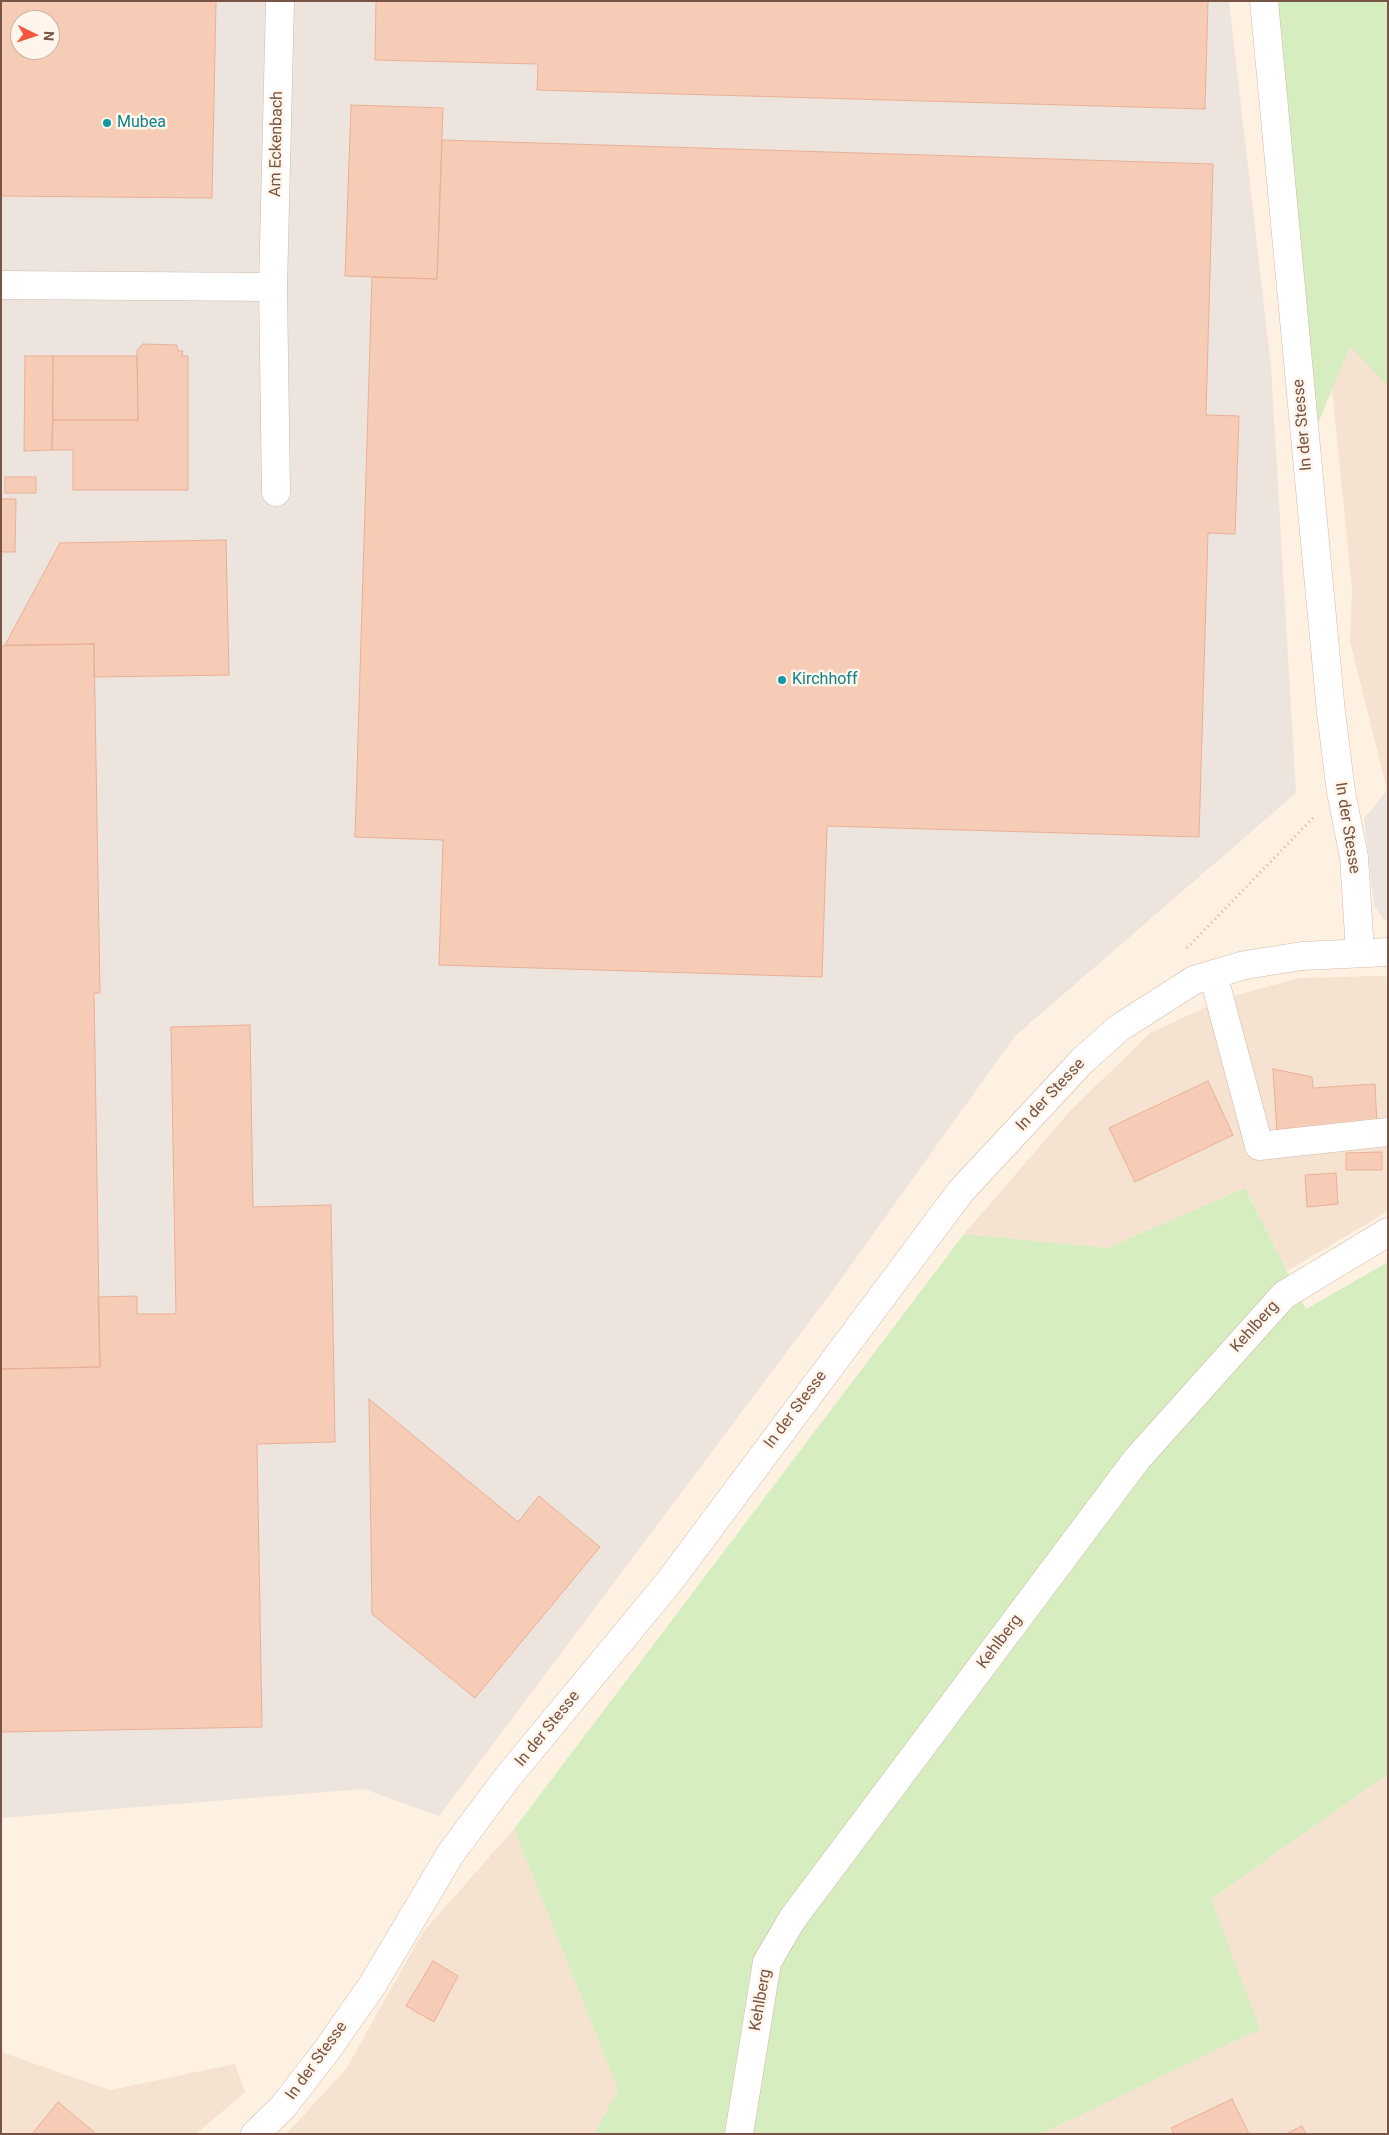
<!DOCTYPE html>
<style>
body{margin:0}
#map{position:relative;width:1389px;height:2135px;overflow:hidden;background:#fef1e2;font-family:Roboto,sans-serif}
canvas{display:block}
.frame{position:absolute;inset:0;border:2px solid #785446;pointer-events:none}
.north{position:absolute;left:10px;top:10px;width:50px;height:50px;box-sizing:border-box;background:#fff5ea;border:1px solid #c9b5a8;border-radius:50%;rotate:94deg;font-size:14px;font-weight:700;line-height:20px;text-align:center;color:#785446}
.north::after{content:'';display:block;margin:auto;width:18px;height:22px;background:#f3583d;clip-path:polygon(50% 0,100% 100%,50% 72%,0 100%)}
</style>
<div id="map">
<canvas width="1389" height="2135"></canvas>
<div class="frame"></div>
<div class="north">N</div>
</div>
<script>
const ctx = document.querySelector('canvas').getContext('2d');
ctx.lineJoin = 'round';
function paint(path, color) { ctx.fillStyle = color; ctx.fill(path, 'evenodd'); }
const toPath = rows => new Path2D(rows.map(r => 'M' + r).join(''));
function stroke(path, color, width, dash) { ctx.strokeStyle = color; ctx.lineWidth = width; ctx.lineCap = dash ? 'butt' : 'round'; ctx.setLineDash(dash || []); ctx.stroke(path); }
function drawText(font, color, halo, rows, align = 'center') {
  ctx.font = font + ' Roboto,sans-serif'; ctx.lineWidth = 5; ctx.setLineDash([]); ctx.textBaseline = 'middle'; ctx.strokeStyle = halo; ctx.fillStyle = color; for (const [text, x, y, turn = 0] of rows) {
    ctx.save(); ctx.translate(x, y); ctx.rotate((+turn || 0) * Math.PI / 180); ctx.textAlign = isNaN(turn) ? turn : align; if (halo) ctx.strokeText(text, 0, 0); ctx.fillText(text, 0, 0); ctx.restore();
  }
}
paint(toPath([
 [1388,273,1388,789,1387,790,1350,642,1352,590,1332,388,1380,274],
 [1378,976,1388,977,1388,1211,1287,1271,1245,1188,1107,1248,964,1234,1071,1110,1150,1033,1226,998,1299,978],
 [1388,1774,1388,2134,1041,2134,1259,2029,1211,1899],
 [514,1829,618,2090,594,2134,286,2134,346,2069,423,1932],
 [1,2052,110,2090,235,2064,245,2092,196,2134,1,2134]
]), '#f6e2d0');
paint(toPath([
 [1,1,1229,1,1271,367,1296,793,1015,1036,836,1286,439,1816,364,1789,1,1818],
 [20,20,50,20,50,50,20,50],
 [1388,789,1388,920,1384,920,1374,905,1364,819]
]), '#ede4dd');
paint(toPath([
 [1273,1,1388,1,1388,386,1350,346,1317,426],
 [1245,1188,1306,1309,1388,1262,1388,1774,1211,1899,1260,2029,1041,2134,594,2134,618,2090,514,1829,964,1234,1107,1248]
]), '#d5edbf');
const building = toPath([
 [1,1,216,1,212,198,1,196,1,1],
 [20,20,50,20,50,50,20,50,20,20],
 [376,1,1208,1,1205,109,537,90,538,64,375,60,376,1],
 [351,105,443,108,437,279,345,276,351,105],
 [442,140,1213,164,1206,415,1239,416,1235,534,1208,533,1199,837,827,826,822,977,439,965,443,840,355,837,372,277,437,279,442,140],
 [143,344,177,345,178,351,183,351,182,356,188,356,188,490,73,490,73,450,52,450,53,420,138,420,137,350,143,344],
 [25,356,53,356,52,450,24,451,25,356],
 [53,356,137,356,138,420,53,420,53,356],
 [5,477,36,477,36,493,5,493,5,477],
 [1,499,16,499,15,552,1,552,1,499],
 [226,540,229,675,94,677,94,644,5,645,60,543,226,540],
 [94,644,100,993,94,993,100,1367,1,1369,1,646,94,644],
 [250,1025,253,1207,331,1205,335,1442,257,1444,262,1727,1,1732,1,1369,100,1367,98,1297,137,1296,137,1314,176,1314,171,1027,250,1025],
 [1273,1069,1312,1077,1313,1088,1375,1084,1377,1126,1277,1134,1273,1069],
 [1208,1081,1233,1135,1135,1182,1109,1128,1208,1081],
 [1382,1152,1382,1170,1346,1170,1346,1153,1382,1152],
 [1336,1173,1338,1204,1307,1207,1305,1175,1336,1173],
 [369,1399,518,1522,539,1496,600,1547,475,1698,372,1614,369,1399],
 [433,1961,458,1976,434,2022,406,2006,433,1961],
 [1232,2099,1249,2134,1174,2134,1171,2128,1232,2099],
 [58,2102,94,2132,93,2134,32,2134,58,2102],
 [1302,2126,1306,2134,1286,2134,1302,2126]
]);
paint(building, '#f6ccb7');
stroke(building, '#eab096', 1);
const minor = toPath([
 [1264,1,1331,712,1341,792,1354,857,1360,952],
 [1,285,273,287,276,492],
 [273,287,280,1],
 [1213,974,1259,1146,1388,1132],
 [255,2134,283,2107,327,2050,373,1984,451,1853,507,1778,669,1582,961,1191,1083,1060,1119,1028,1194,980,1245,965,1302,956,1388,952],
 [739,2134,767,1962,793,1918,1137,1459,1284,1295,1388,1232]
]);
stroke(minor, '#d2b9aa', 29);
stroke(toPath([
 [1187,948,1313,818]
]), '#dbaf9a', 3, [1, 4]);
stroke(minor, '#fff', 28);
for (const [x, y, r, color] of [
 [107,123,5,"#0f9aa8"],
 [782,680,5,"#0f9aa8"]
]) { const dot = new Path2D(); dot.arc(x, y, r, 0, 2 * Math.PI); ctx.fillStyle = color; ctx.fill(dot); stroke(dot, '#fff5ea', 2); }
drawText('16px', '#0d838f', '#fff5ea', [
 ["Mubea",117,123],
 ["Kirchhoff",792,680]
], 'left');
drawText('16px', '#785446', '#fff5ea', [
 ["Am Eckenbach",277,144,-89],
 ["In der Stesse",1303,425,-95],
 ["In der Stesse",1347,828,81],
 ["In der Stesse",1051,1095,-47],
 ["Kehlberg",1255,1327,-48],
 ["In der Stesse",796,1410,-53],
 ["Kehlberg",1000,1642,-53],
 ["In der Stesse",548,1729,-51],
 ["Kehlberg",761,2000,-80],
 ["In der Stesse",317,2061,-54]
]);
</script>
